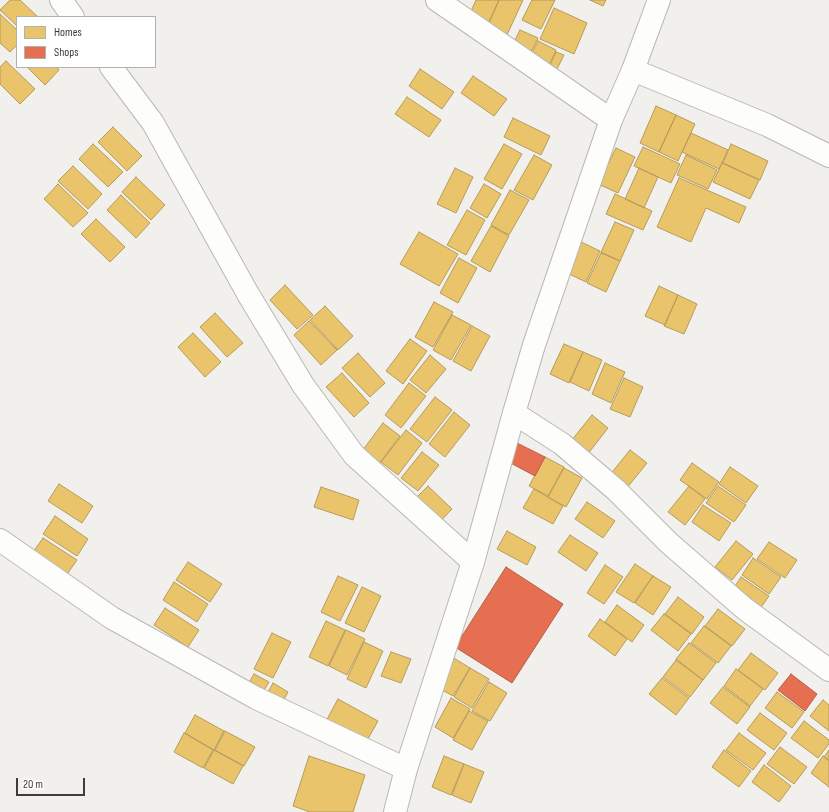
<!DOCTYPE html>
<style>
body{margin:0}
#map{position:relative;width:829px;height:812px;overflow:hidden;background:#f2f0ec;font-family:"Sofia Sans Condensed",sans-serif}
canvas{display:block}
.legend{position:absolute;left:16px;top:16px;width:140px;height:52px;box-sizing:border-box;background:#fff;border:1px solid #b1b1b0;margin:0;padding:5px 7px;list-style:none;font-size:12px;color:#3d3c3a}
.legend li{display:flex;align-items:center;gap:8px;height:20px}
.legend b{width:20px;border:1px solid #b1b1b0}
.scale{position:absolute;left:16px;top:778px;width:69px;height:18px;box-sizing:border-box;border:2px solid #3d3c3a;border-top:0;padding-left:5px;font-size:12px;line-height:14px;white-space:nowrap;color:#3d3c3a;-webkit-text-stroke:3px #fff;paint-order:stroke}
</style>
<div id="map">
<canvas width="829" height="812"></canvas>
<ul class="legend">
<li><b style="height:11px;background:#e9c46a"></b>Homes</li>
<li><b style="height:11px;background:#e76f51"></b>Shops</li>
</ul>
<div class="scale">20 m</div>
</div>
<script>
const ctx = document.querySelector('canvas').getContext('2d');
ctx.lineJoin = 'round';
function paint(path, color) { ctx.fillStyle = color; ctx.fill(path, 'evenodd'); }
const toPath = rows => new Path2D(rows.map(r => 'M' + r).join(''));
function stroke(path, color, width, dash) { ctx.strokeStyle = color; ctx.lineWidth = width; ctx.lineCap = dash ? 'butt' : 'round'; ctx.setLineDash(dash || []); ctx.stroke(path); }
const homes = toPath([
 [10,0,20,0,38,17,17,17,17,26,0,10,10,0],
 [476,0,499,0,487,26,468,18,476,0],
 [499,0,523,0,506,37,487,28,499,0],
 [532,0,555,0,541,29,522,20,532,0],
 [590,0,606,0,603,6,590,0],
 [554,8,587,23,574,54,540,39,554,8],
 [0,14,17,30,17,45,10,52,0,43,0,14],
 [520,30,538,38,528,58,510,50,520,30],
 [538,41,556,50,547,70,528,61,538,41],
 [556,52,564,55,554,75,547,72,556,52],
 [6,61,35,89,20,104,0,84,0,67,6,61],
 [27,67,57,67,59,70,45,85,27,67],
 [420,69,454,92,442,109,409,86,420,69],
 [473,76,507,99,494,116,461,93,473,76],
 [407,97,441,120,429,137,395,114,407,97],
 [656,106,676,115,659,152,640,143,656,106],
 [676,115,695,124,678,161,659,152,676,115],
 [513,118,550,136,541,155,504,137,513,118],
 [113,127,142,156,127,171,98,142,113,127],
 [691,133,728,150,719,169,682,152,691,133],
 [93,144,123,172,108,187,79,159,93,144],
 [504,144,522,154,502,189,484,179,504,144],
 [731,144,768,161,760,180,723,163,731,144],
 [643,147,680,164,671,183,634,166,643,147],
 [616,148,635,157,618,193,598,184,616,148],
 [534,155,552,165,533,200,514,190,534,155],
 [686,155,717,170,708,189,677,175,686,155],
 [722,163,759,180,750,199,713,182,722,163],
 [73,166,102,194,88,209,58,181,73,166],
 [455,168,473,177,456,213,437,204,455,168],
 [639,168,658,177,644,208,625,199,639,168],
 [136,177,165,205,151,220,122,192,136,177],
 [679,178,746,207,739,223,706,208,691,242,657,227,679,178],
 [58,184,88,213,73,227,44,199,58,184],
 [484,184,501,194,487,218,470,208,484,184],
 [510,190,529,200,509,235,491,225,510,190],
 [615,194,652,211,643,230,606,214,615,194],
 [121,195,150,223,136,238,107,210,121,195],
 [467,210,485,220,466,255,447,245,467,210],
 [96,219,125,247,110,262,81,234,96,219],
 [615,222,634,230,620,261,601,252,615,222],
 [491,226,509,236,490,272,471,261,491,226],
 [419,232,458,254,439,286,400,264,419,232],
 [581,242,600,251,586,282,567,273,581,242],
 [601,253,620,261,606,292,587,283,601,253],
 [459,258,477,268,458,303,440,293,459,258],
 [285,285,313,315,297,329,270,300,285,285],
 [659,286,678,295,665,325,645,316,659,286],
 [678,295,697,304,684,334,664,326,678,295],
 [434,302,453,312,433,347,415,337,434,302],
 [325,306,353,336,338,350,310,320,325,306],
 [215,313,243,343,227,357,200,327,215,313],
 [452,315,471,325,451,360,433,350,452,315],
 [309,321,337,350,321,365,294,335,309,321],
 [472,326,490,336,471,371,453,361,472,326],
 [193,333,221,362,205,377,178,347,193,333],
 [410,339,427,351,403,384,386,371,410,339],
 [564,344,583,352,569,383,550,374,564,344],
 [583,352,602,360,589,391,570,382,583,352],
 [358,353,385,383,370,397,342,368,358,353],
 [430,355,446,369,426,393,410,380,430,355],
 [605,363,625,372,611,403,592,394,605,363],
 [342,373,369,403,354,417,326,387,342,373],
 [624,378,643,387,630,417,610,409,624,378],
 [409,383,426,396,401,428,385,415,409,383],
 [435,397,452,410,427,442,410,429,435,397],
 [454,412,470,425,445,457,429,444,454,412],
 [592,415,608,428,587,455,571,441,592,415],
 [383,423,400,436,376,468,359,455,383,423],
 [406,430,422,443,398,475,381,462,406,430],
 [630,450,647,463,626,489,609,476,630,450],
 [422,452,439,465,418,491,401,478,422,452],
 [545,457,564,467,548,496,529,486,545,457],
 [692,463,719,482,707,499,680,480,692,463],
 [730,467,758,486,746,503,719,484,730,467],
 [564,468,582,478,566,507,548,497,564,468],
 [59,484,93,506,82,523,48,501,59,484],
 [428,486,452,509,438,524,413,501,428,486],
 [689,486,705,499,685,525,668,512,689,486],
 [718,486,746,505,734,522,706,503,718,486],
 [321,487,359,500,353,520,314,507,321,487],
 [534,489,563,506,553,524,523,508,534,489],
 [587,502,615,521,603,538,575,519,587,502],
 [703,505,731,523,719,541,692,522,703,505],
 [55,516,88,539,77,556,43,534,55,516],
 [507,531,536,547,527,565,497,549,507,531],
 [570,535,598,553,586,571,558,552,570,535],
 [43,538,77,560,65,577,31,555,43,538],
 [736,541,753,554,732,580,715,567,736,541],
 [769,542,797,560,785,578,757,559,769,542],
 [753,558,781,577,769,594,742,575,753,558],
 [188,562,222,584,210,602,176,580,188,562],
 [635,564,653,576,634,603,616,592,635,564],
 [605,565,623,577,604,604,587,593,605,565],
 [338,576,358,585,340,621,321,612,338,576],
 [653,576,671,587,653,615,635,603,653,576],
 [741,577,769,596,757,613,730,594,741,577],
 [174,582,208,604,197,622,163,600,174,582],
 [362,587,381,596,364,632,345,623,362,587],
 [678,597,704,617,692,634,665,614,678,597],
 [617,605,644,625,632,642,605,622,617,605],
 [165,608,199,630,188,647,154,625,165,608],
 [718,609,745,629,732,646,705,626,718,609],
 [664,614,691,634,678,651,651,630,664,614],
 [600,619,627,639,615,656,588,636,600,619],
 [326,621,345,630,328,666,309,657,326,621],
 [704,626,731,646,718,663,691,643,704,626],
 [346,630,365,639,347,675,329,666,346,630],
 [272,633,291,642,273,678,254,669,272,633],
 [364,642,383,651,366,688,347,679,364,642],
 [689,643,716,663,703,680,676,659,689,643],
 [391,652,411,659,401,683,381,676,391,652],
 [751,653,778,673,765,690,738,670,751,653],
 [452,657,470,668,453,696,435,686,452,657],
 [676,660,703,680,690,697,663,677,676,660],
 [470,668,489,679,472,708,454,697,470,668],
 [736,669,763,689,750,706,724,686,736,669],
 [254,674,269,682,261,695,247,686,254,674],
 [662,678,689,698,676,715,649,694,662,678],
 [489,682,507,693,490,721,472,711,489,682],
 [273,683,288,692,281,705,266,696,273,683],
 [723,687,750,707,737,724,710,703,723,687],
 [777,692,804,712,792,728,765,708,777,692],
 [451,698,470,709,453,738,435,727,451,698],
 [338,699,378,721,365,744,325,723,338,699],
 [823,700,829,705,829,731,810,716,823,700],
 [469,711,488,721,472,750,453,740,469,711],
 [760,713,787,733,774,750,747,730,760,713],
 [195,715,224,731,214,750,185,733,195,715],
 [804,721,829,740,829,744,818,758,791,738,804,721],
 [225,731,255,747,244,766,215,750,225,731],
 [184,733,213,750,203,768,174,752,184,733],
 [739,733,766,753,753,770,726,750,739,733],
 [780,747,807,767,794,784,767,764,780,747],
 [214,750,243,766,233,784,204,768,214,750],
 [724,750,751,771,739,787,712,767,724,750],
 [829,750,829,760,824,757,829,750],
 [309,756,365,775,353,812,310,812,293,806,309,756],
 [444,756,464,764,451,795,432,787,444,756],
 [823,756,829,761,829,787,811,773,823,756],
 [464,764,484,772,471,803,452,795,464,764],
 [764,765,791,786,779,802,752,782,764,765]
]);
paint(homes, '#e9c46a');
stroke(homes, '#b59b5c', 1);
const shops = toPath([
 [515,442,545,457,535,476,505,460,515,442],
 [506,567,563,604,512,683,455,647,506,567],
 [791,674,817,694,805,711,778,690,791,674]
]);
paint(shops, '#e76f51');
stroke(shops, '#b4604a', 1);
const street = toPath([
 [61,0,73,17],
 [437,0,611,120],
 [111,67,153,123,248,294,303,385,354,455,473,562],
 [633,70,767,125,829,156],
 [514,413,562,444,616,490,669,543,745,609,829,670],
 [0,540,112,618,256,698,406,769]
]);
const secondary = toPath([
 [395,812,406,769,473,562,514,413,534,345,611,120,633,70,659,0]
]);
stroke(street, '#bab8b6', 24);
stroke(secondary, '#bab8b6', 24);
stroke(street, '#fdfdfc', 22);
stroke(secondary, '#fdfdfc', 22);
</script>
